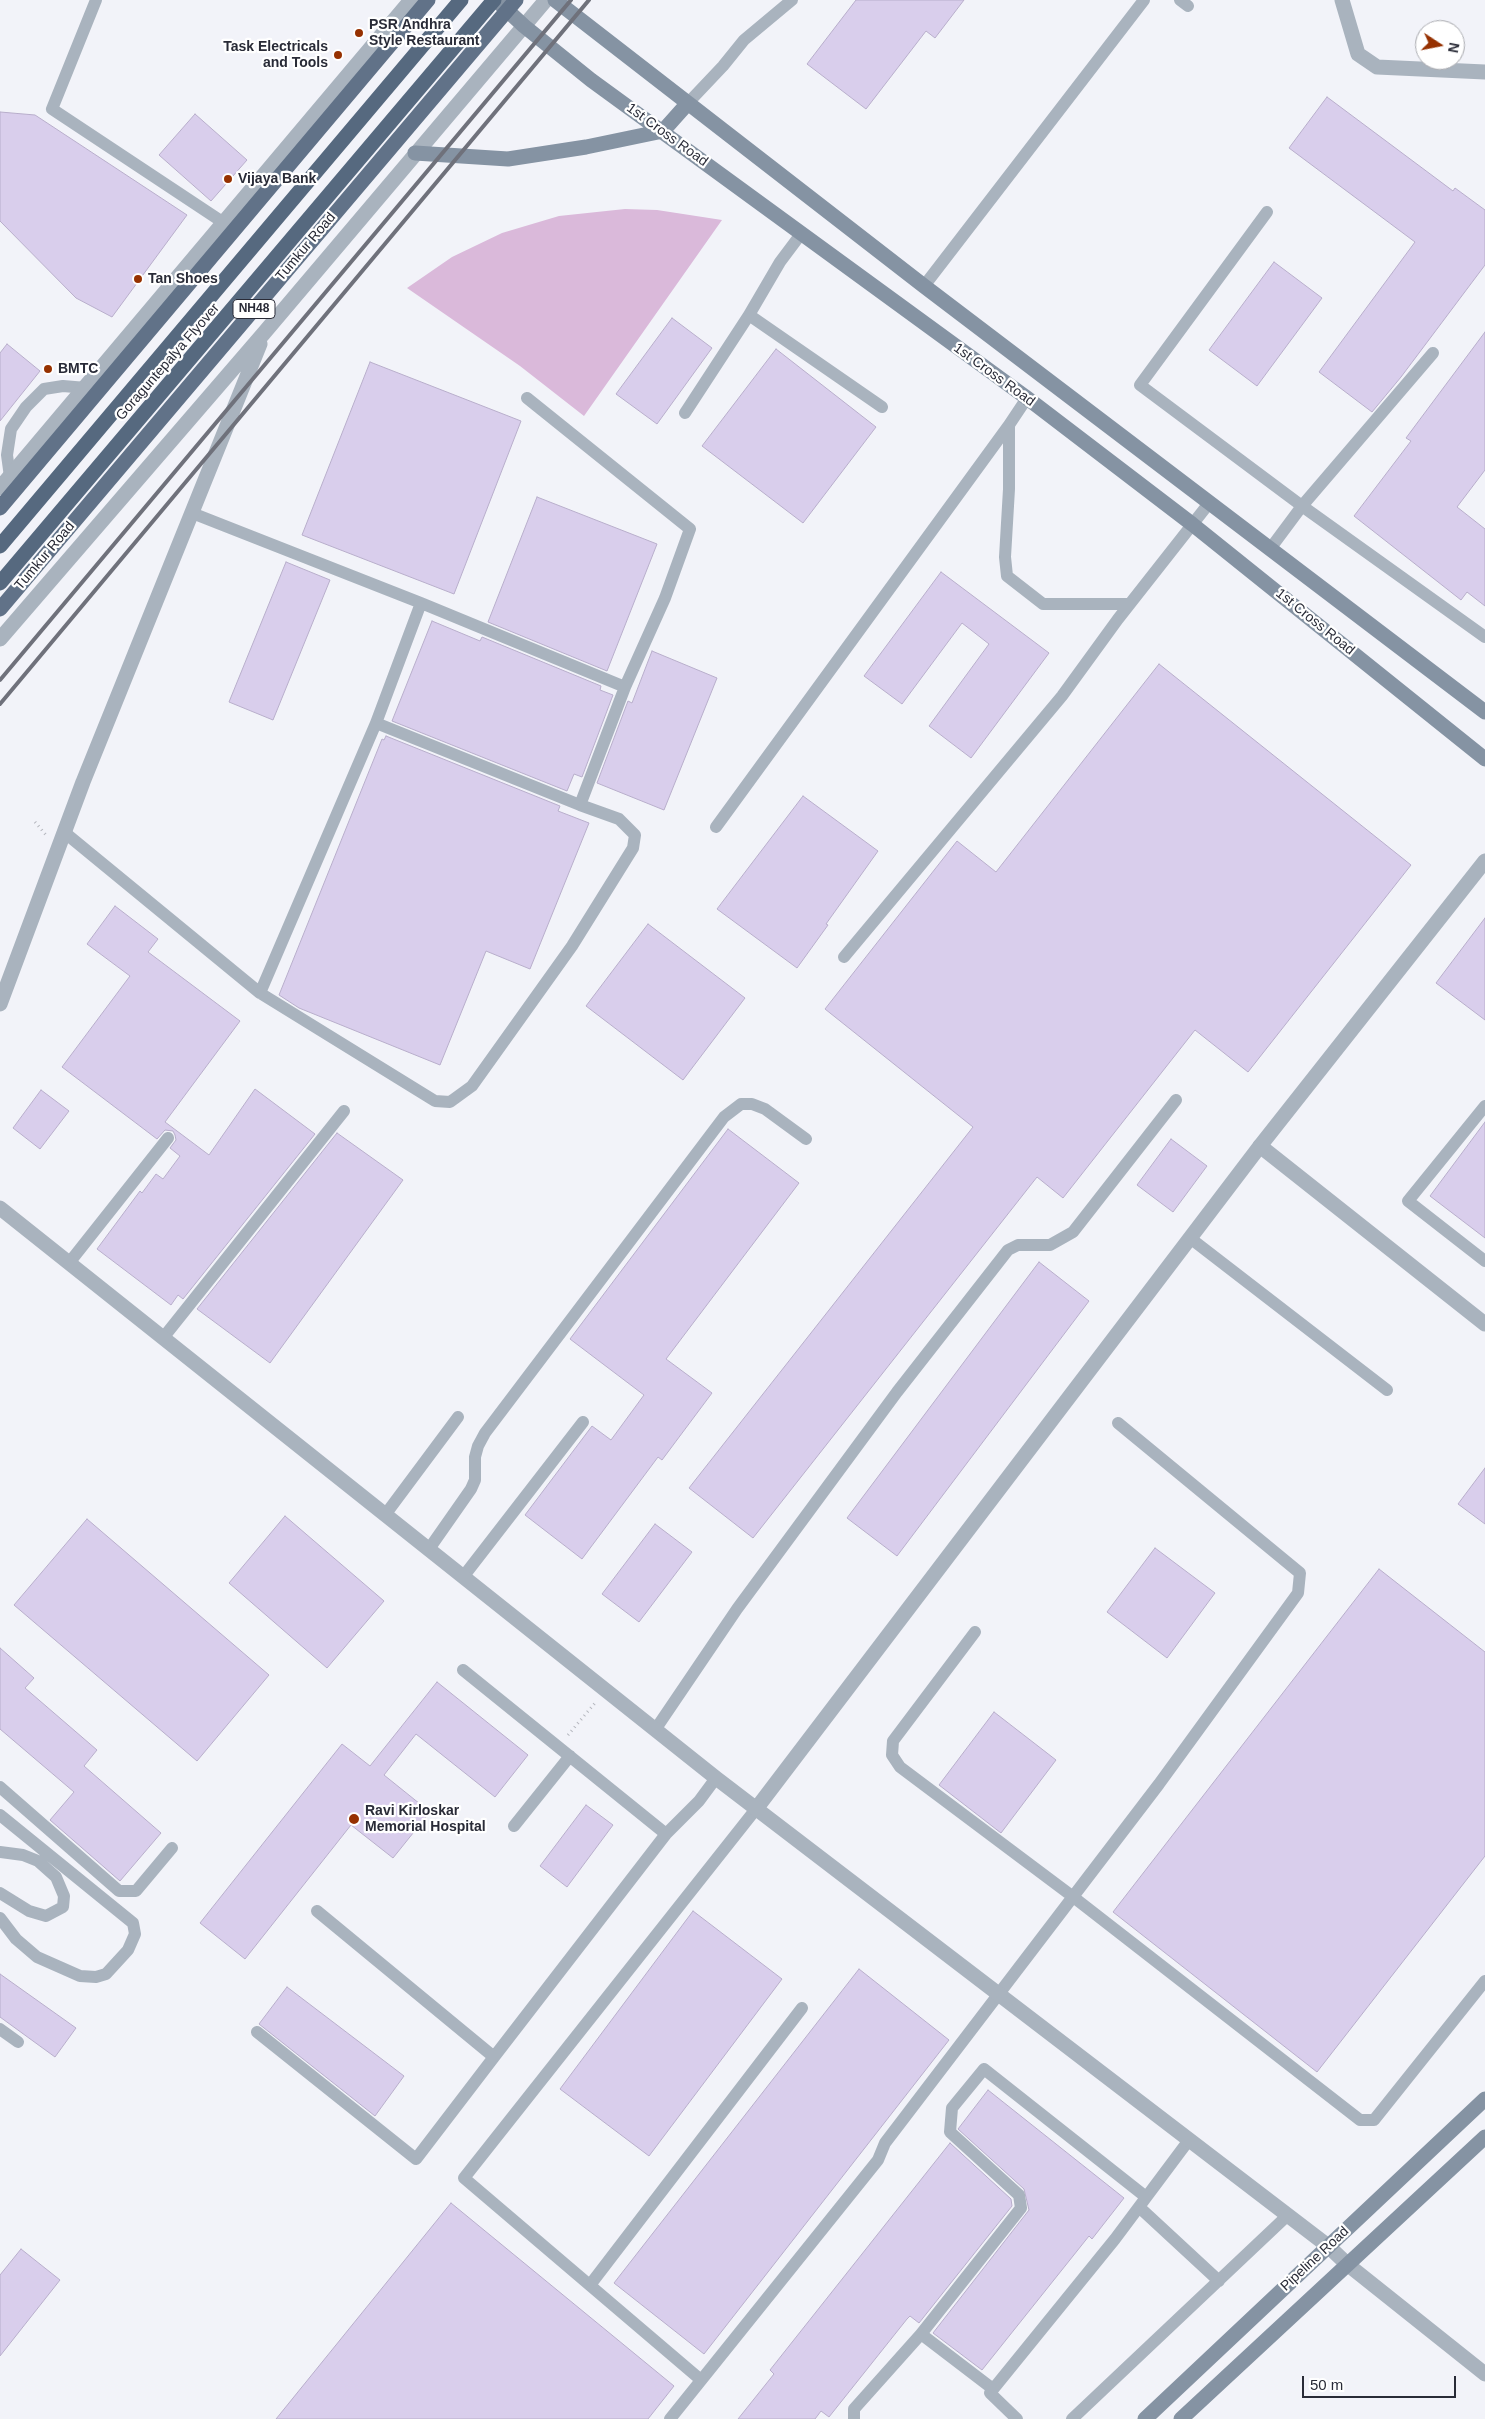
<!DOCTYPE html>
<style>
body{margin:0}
#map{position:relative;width:1485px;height:2419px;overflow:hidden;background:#f2f3f9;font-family:Helvetica,sans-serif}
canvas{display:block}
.north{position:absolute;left:1415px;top:20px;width:50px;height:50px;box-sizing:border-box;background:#fff;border:1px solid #a9aaaf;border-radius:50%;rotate:101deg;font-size:14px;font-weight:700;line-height:20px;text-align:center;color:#292b37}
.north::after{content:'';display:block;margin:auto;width:18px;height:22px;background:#963101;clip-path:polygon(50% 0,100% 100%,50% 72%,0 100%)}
.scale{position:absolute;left:1302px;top:2376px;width:154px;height:22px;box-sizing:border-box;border:2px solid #292b37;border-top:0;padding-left:6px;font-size:15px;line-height:18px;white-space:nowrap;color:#292b37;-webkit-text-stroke:4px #fff;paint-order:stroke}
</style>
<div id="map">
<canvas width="1485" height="2419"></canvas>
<div class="north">N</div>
<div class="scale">50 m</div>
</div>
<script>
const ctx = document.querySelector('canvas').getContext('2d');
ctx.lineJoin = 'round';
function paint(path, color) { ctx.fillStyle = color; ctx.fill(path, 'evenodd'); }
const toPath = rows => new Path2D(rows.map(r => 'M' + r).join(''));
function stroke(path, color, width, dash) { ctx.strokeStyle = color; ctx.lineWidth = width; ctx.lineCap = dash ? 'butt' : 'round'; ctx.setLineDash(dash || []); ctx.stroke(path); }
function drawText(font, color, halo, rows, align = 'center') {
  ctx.font = font + ' Helvetica,sans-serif'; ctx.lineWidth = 4.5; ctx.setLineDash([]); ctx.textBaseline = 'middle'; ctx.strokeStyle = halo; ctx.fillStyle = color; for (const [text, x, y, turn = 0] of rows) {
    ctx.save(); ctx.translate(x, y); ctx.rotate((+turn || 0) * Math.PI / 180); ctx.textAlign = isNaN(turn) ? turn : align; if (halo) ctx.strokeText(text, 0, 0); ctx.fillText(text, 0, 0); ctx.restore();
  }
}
paint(toPath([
 [625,209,657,210,722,220,584,416,520,366,407,288,452,257,502,233,559,216]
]), '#dab9da');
const building = toPath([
 [856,0,964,0,935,38,926,31,866,109,807,64,856,0],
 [1327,97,1453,191,1455,188,1485,210,1485,265,1401,377,1372,412,1319,372,1415,242,1289,148,1327,97],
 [0,112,35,115,187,215,112,317,76,298,0,221,0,112],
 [195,114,247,160,211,201,159,155,195,114],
 [1274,262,1322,298,1257,386,1209,350,1274,262],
 [672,318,712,348,657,424,616,394,672,318],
 [1485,332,1485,470,1457,507,1485,529,1485,606,1467,592,1461,600,1354,516,1411,441,1406,438,1485,332],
 [7,344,40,371,0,421,0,353,7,344],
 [776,349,876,427,803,523,702,446,776,349],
 [370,362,521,421,454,594,302,535,370,362],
 [537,497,657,544,607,671,488,622,537,497],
 [286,562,330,580,273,720,229,702,286,562],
 [941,572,1049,653,971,758,929,726,989,644,962,623,902,704,864,676,941,572],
 [432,621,480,641,482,637,601,686,600,690,613,695,582,777,574,774,567,791,392,721,432,621],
 [652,651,717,678,664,810,597,783,628,701,632,703,652,651],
 [1159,664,1411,865,1248,1072,1195,1030,1063,1198,1037,1177,753,1538,689,1488,973,1127,825,1009,957,841,996,872,1159,664],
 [386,736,560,806,558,811,589,823,530,969,486,951,440,1065,299,1008,279,995,382,739,384,740,386,736],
 [803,796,878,851,826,924,828,925,797,968,717,909,803,796],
 [115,906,158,939,148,952,240,1021,165,1122,209,1155,255,1089,315,1134,183,1299,178,1295,171,1305,97,1249,140,1191,142,1193,156,1174,163,1179,180,1156,170,1148,176,1140,175,1135,173,1131,165,1130,157,1139,62,1067,130,976,87,944,115,906],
 [1485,918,1485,1020,1436,983,1485,918],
 [648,924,745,998,683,1080,586,1006,648,924],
 [41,1090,69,1111,40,1149,13,1128,41,1090],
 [1485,1122,1485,1238,1430,1196,1485,1122],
 [728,1129,799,1183,666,1359,712,1393,662,1460,658,1457,582,1559,525,1515,592,1426,611,1440,644,1395,570,1339,728,1129],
 [337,1133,403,1180,270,1363,197,1309,337,1133],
 [1171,1139,1207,1166,1173,1212,1137,1185,1171,1139],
 [1039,1262,1089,1301,897,1556,847,1518,1039,1262],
 [1485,1468,1485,1524,1458,1504,1485,1468],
 [285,1516,384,1601,327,1668,229,1583,285,1516],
 [87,1519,269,1675,197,1761,14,1605,87,1519],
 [655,1524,692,1552,639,1622,602,1594,655,1524],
 [1155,1548,1215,1593,1167,1658,1107,1612,1155,1548],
 [1379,1569,1485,1652,1485,1856,1317,2072,1113,1912,1379,1569],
 [0,1648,34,1678,25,1688,97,1750,84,1766,161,1833,120,1881,50,1820,74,1792,0,1729,0,1648],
 [437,1682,528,1755,495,1797,416,1734,384,1775,430,1812,393,1858,351,1825,245,1959,200,1923,342,1744,370,1766,437,1682],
 [994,1712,1056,1760,1001,1833,939,1785,994,1712],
 [586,1805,613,1825,567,1887,540,1866,586,1805],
 [693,1911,782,1979,649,2156,560,2089,693,1911],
 [859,1969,949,2040,704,2354,614,2283,859,1969],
 [0,1974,76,2028,55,2057,0,2017,0,1974],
 [287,1987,404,2076,375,2116,259,2024,287,1987],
 [988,2090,1124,2198,1092,2239,1089,2236,982,2370,933,2333,1029,2210,1024,2189,958,2129,988,2090],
 [950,2143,1011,2199,1012,2206,919,2323,910,2316,907,2319,829,2417,821,2411,815,2419,738,2419,774,2374,770,2370,950,2143],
 [451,2203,674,2386,648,2419,276,2419,451,2203],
 [21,2249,60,2280,0,2356,0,2275,21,2249]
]);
paint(building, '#d9ceec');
stroke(building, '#b8aecb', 1);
stroke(toPath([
 [35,822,46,835],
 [568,1735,595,1703]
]), '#b5b7be', 3, [1, 4]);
stroke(toPath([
 [96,0,52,109,224,223],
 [1180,0,1188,6],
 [688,103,723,66,744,40,792,0],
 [1267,212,1140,385,1302,506,1433,353],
 [924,286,1144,0],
 [749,315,882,407],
 [1027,398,1009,425,1009,489,1005,557,1007,576,1043,604,1130,604],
 [685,413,749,315,780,262,801,234],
 [10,477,7,455,11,429,26,407,44,389,63,386,86,388],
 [192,513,421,603,625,687,665,598,690,529,527,398],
 [1270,549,1302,506,1485,637],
 [376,723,580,805],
 [716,827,1009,425],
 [64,832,260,993,376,723,421,603],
 [844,957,1062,696,1118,619,1210,502],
 [260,993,435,1101,450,1102,472,1086,572,946,633,848,635,835,619,819,580,805,625,687],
 [1485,1106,1408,1201,1485,1261],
 [1190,1238,1387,1390],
 [69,1263,168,1138],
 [163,1338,344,1111],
 [385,1515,458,1417],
 [429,1549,471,1489,475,1480,475,1457,478,1446,485,1433,724,1117,741,1104,752,1104,765,1109,806,1139],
 [463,1577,583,1422],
 [975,1632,893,1741,892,1755,900,1767,1072,1896,1360,2120,1374,2120,1485,1981],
 [463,1670,666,1834,699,1801,716,1778],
 [655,1730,737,1609,897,1392,1008,1250,1018,1245,1050,1245,1073,1232,1176,1100],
 [0,1787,119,1891,136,1891,172,1848],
 [0,1815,133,1923,135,1934,128,1950,106,1974,96,1977,80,1976,37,1957,16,1939,0,1918],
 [514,1826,570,1756],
 [0,1852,23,1855,38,1861,56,1877,64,1896,63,1907,46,1916,29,1911,0,1893],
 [317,1911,494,2057,666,1834],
 [0,2029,18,2042],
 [257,2032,416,2159,494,2057],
 [1139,2207,1219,2281],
 [590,2285,802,2008],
 [701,2380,464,2178,756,1809],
 [993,2389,921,2334,1021,2208,1019,2195,950,2132,952,2108,984,2069,1146,2197],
 [670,2419,878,2160,885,2143,1159,1784,1298,1593,1300,1573,1118,1423],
 [854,2419,854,2409,921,2334],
 [1017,2419,990,2393,1115,2239,1189,2140],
 [1072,2419,1288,2215]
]), '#a9b3be', 12);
stroke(toPath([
 [1342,0,1358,54,1377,67,1485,72],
 [1260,1146,1485,1324],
 [1347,2264,1485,2374]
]), '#a9b3be', 15);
stroke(toPath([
 [0,488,411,0],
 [0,639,264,333,546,0],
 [0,1004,83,782,260,344],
 [0,1208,716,1778,1328,2246,1347,2264],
 [756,1809,1260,1146,1485,861]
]), '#a9b3be', 15);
stroke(toPath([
 [496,0,524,26,591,80,1027,398,1192,524,1485,759],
 [555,0,924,286,1485,712],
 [415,153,508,159,586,147,663,131,688,103],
 [1145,2419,1485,2099],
 [1181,2419,1485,2137]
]), '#8593a3', 15);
stroke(toPath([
 [0,508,428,0],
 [0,609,516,0]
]), '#617288', 15);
stroke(toPath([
 [0,546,461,0],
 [0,583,494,0]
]), '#56697f', 15);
stroke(toPath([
 [0,680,571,0],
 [0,704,589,0]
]), '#6f717b', 4);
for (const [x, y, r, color] of [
 [359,33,5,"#963101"],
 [338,55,5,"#963101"],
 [228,179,5,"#963101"],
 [138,279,5,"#963101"],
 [48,369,5,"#963101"],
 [354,1819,6,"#963101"]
]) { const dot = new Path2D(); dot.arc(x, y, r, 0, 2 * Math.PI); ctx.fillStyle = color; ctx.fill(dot); stroke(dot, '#fff', 2); }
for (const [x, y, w] of [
 [254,309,42]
]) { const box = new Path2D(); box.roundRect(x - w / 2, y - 9.5, w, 19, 4); ctx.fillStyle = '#fff'; ctx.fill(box); stroke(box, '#292b37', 1); }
drawText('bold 12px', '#292b37', null, [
 ["NH48",254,309]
]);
drawText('bold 14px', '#292b37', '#fff', [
 ["PSR Andhra",369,25],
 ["Style Restaurant",369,41],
 ["Task Electricals",328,47,"right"],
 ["and Tools",328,63,"right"],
 ["Vijaya Bank",238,179],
 ["Tan Shoes",148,279],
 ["BMTC",58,369],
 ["Ravi Kirloskar",365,1811],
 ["Memorial Hospital",365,1827]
], 'left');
drawText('14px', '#292b37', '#fff', [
 ["1st Cross Road",667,135,36],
 ["Tumkur Road",306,247,-50],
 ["Goraguntepalya Flyover",168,362,-49],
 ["1st Cross Road",994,375,36],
 ["Tumkur Road",45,556,-50],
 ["1st Cross Road",1315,622,39],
 ["Pipeline Road",1315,2259,-43]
]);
</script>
